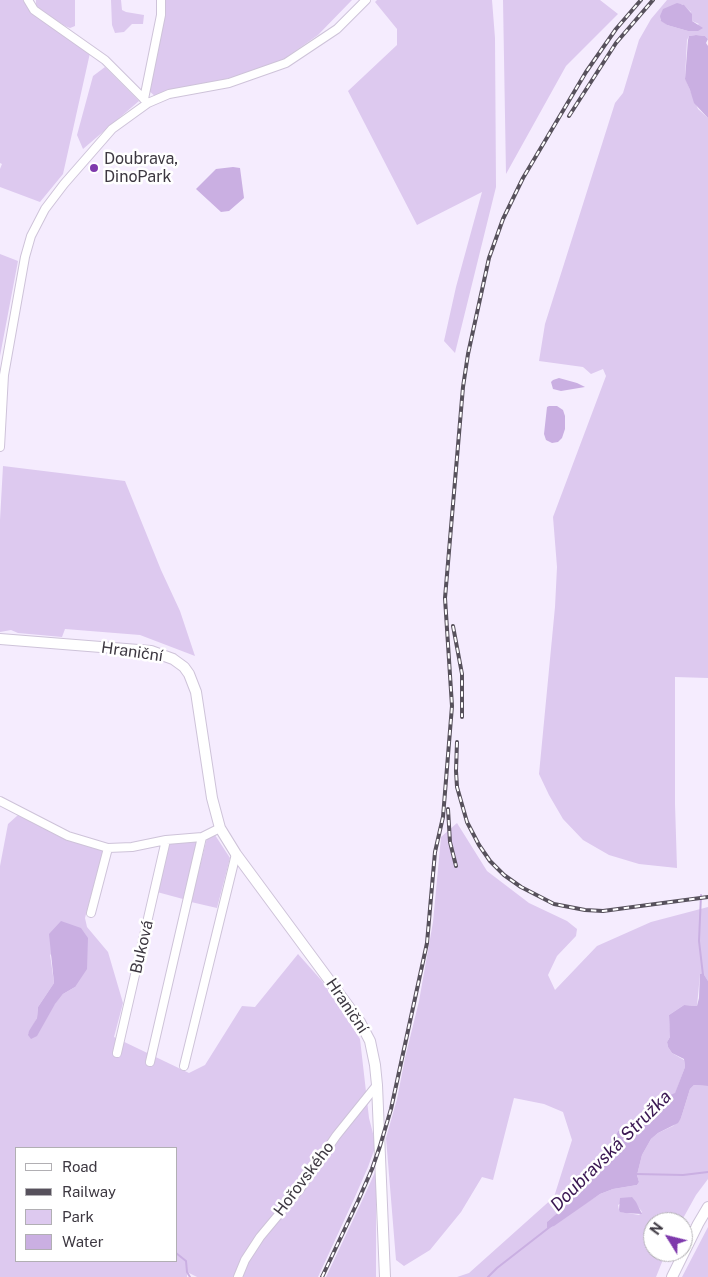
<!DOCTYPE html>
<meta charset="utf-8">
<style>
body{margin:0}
#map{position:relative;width:708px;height:1277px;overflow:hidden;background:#f5ecfe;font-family:"Public Sans",sans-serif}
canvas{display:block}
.legend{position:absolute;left:15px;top:1147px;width:162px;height:115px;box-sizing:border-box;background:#fff;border:1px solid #b1afb3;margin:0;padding:6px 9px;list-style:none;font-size:15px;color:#3d3841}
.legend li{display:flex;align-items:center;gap:10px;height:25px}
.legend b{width:25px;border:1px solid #b1afb3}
.north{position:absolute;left:643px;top:1212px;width:50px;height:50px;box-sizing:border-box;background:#fff;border:1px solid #b1afb3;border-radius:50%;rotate:306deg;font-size:14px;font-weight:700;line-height:20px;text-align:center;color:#3d3841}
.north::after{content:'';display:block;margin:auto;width:18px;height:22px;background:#7e39ac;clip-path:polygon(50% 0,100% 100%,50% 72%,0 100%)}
</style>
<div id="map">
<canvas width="708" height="1277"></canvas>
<ul class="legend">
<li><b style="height:6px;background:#fff"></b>Road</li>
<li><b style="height:6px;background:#57515c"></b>Railway</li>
<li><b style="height:14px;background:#ddc9ef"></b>Park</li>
<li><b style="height:14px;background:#caafe2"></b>Water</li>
</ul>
<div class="north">N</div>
</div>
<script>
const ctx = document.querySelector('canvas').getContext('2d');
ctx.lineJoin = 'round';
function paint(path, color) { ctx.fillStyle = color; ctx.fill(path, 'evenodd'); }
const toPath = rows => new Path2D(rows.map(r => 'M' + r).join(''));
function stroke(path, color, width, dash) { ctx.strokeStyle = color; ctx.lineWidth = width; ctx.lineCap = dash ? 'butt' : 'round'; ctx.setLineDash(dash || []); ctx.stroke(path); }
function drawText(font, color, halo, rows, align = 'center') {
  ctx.font = font + ' "Public Sans",sans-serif'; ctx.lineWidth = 5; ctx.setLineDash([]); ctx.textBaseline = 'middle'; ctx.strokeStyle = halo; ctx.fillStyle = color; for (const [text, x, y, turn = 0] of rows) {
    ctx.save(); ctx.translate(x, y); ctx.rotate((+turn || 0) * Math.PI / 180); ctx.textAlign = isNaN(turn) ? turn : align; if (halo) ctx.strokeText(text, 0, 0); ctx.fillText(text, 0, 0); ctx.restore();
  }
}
paint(toPath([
 [0,0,23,0,32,13,90,53,63,174,40,202,0,187,0,169,2,164,0,163],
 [36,0,75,0,75,26,70,28,65,26,39,9,36,5],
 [111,0,121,0,122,10,126,12,144,15,143,24,132,24,124,32,115,33,112,25],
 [159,0,352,0,318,35,284,59,249,73,156,97,148,90],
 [377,0,492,0,495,38,496,187,455,353,444,341,456,287,482,192,417,225,348,91,397,45,397,29,375,2],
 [503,0,600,0,618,14,566,66,506,174],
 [667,0,708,0,708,39,705,36,696,35,689,36,687,40,685,78,698,109,708,118,708,678,675,677,675,804,677,868,639,864,609,855,583,840,563,819,549,795,539,774,555,607,557,567,553,517,606,376,603,369,591,374,583,367,539,361,545,324,615,103,623,93,639,40,651,19],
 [682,4,691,12,692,21,699,24,688,31,667,25,660,19],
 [105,67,139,101,83,149,77,135,93,76],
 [0,254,18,261,0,356],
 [3,466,125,481,161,570,180,611,195,656,140,635,65,629,62,637,18,633,11,630,0,632,0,520],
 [18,815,67,840,103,850,85,918,87,927,108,952,123,1003,114,1037,189,1073,205,1065,242,1006,255,1007,298,954,322,981,360,1039,369,1118,376,1145,368,1167,354,1199,318,1277,197,1277,187,1272,187,1277,0,1277,0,866,8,824],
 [50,954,75,987,63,994,28,1035,37,1018,38,1007,54,983],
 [16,1148,176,1148,176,1261,16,1261],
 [457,823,487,871,529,903,567,921,577,929,576,936,557,956,548,975,555,990,597,946,651,922,708,907,708,981,703,973,700,974,697,1006,684,1005,669,1015,670,1031,670,1037,667,1042,668,1047,672,1053,684,1060,685,1067,675,1094,668,1096,659,1105,644,1124,618,1131,612,1143,593,1162,581,1185,566,1205,547,1222,572,1212,600,1194,613,1189,637,1185,639,1182,637,1175,642,1155,651,1139,658,1133,673,1126,681,1118,690,1089,694,1085,708,1086,708,1179,696,1195,681,1222,653,1222,653,1252,666,1252,656,1277,457,1277,469,1273,554,1197,572,1140,563,1112,544,1104,514,1098,493,1180,482,1177,461,1212,430,1250,404,1266,396,1260,386,1138,397,1099,405,1058,419,1001,433,922,441,837],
 [631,1197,642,1212,639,1215,621,1212,619,1210,618,1205],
 [215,835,230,858,217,908,191,902,207,838],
 [198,841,183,899,157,892,169,843],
 [376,1170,376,1277,326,1277,361,1203],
 [708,1227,708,1277,682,1277]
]), '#ddc9ef');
paint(toPath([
 [677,3,684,5,692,14,692,21,703,28,698,31,688,31,667,25,661,21,660,16,663,9],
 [696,35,705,36,708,39,706,43,708,46,708,118,694,103,690,90,685,79,688,40,689,36],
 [233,167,240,168,244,198,229,211,221,212,196,189,216,169],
 [559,378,577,383,585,387,561,391,553,389,551,382,553,380],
 [549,406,557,406,563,410,565,416,565,429,562,438,558,442,552,443,546,440,544,434,547,407],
 [61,921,81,928,88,938,87,969,75,987,63,994,55,1004,37,1036,31,1039,28,1035,29,1031,37,1018,38,1007,54,983,49,934],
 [703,973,708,981,708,1086,694,1085,690,1089,681,1118,678,1123,658,1133,651,1139,642,1155,637,1175,639,1182,637,1185,613,1189,600,1194,554,1226,547,1228,547,1222,566,1205,581,1185,593,1162,612,1143,618,1131,644,1124,659,1105,668,1096,675,1093,685,1067,684,1059,672,1053,668,1047,667,1042,670,1037,669,1015,684,1005,697,1006,699,998,700,974],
 [632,1197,636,1202,642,1214,625,1213,620,1212,619,1210,620,1198]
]), '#caafe2');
stroke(toPath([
 [701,895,699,941,703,975],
 [636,1174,683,1175,708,1172],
 [176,1253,186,1261,187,1272,190,1277],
 [488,1277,497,1268,551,1226]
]), '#caafe2', 2);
const minor = toPath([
 [28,0,34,10,105,60,148,103],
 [144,99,161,15,161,0],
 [0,447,4,375,25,257,31,236,45,209,64,184,112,129,148,103,169,94,229,83,286,63,337,29,366,0],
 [0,801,68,836,108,848,132,847,166,840,202,837,220,828],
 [91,913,108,848],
 [117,1053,166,840],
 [150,1062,202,837],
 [184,1066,236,854],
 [238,1277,245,1260,260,1237,300,1189,336,1136,377,1085]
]);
const major = toPath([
 [0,639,151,651,173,659,184,667,189,674,196,692,212,798,220,828,236,854,349,1007,360,1022,370,1041,375,1065,377,1085,385,1277],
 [672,1277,698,1224,708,1207]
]);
stroke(minor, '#cec3d9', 10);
stroke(major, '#cec3d9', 12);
stroke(minor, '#fff', 8);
stroke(major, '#fff', 10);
const rail = toPath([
 [569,116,616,43,653,0],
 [453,626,462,674,462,717],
 [457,742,456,771,457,787,467,822,479,845,490,861,504,875,521,887,554,904,585,910,603,911,708,897],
 [448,809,450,842,456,866],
 [322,1277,358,1201,372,1169,380,1146,391,1109,427,943,435,852,443,817,452,706,445,598,463,387,468,354,489,258,503,219,523,178,586,72,616,29,641,0]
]);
stroke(rail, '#57515c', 4);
stroke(rail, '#fff', 2, [5.5]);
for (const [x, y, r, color] of [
 [94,168,5,"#7e39ac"]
]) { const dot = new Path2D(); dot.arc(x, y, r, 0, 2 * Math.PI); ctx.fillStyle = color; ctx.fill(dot); stroke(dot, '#fff', 2); }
drawText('16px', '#3d3841', '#fff', [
 ["Doubrava,",104,159],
 ["DinoPark",104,177]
], 'left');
drawText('16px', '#3d3841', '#fff', [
 ["Hraniční",132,652,8],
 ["Buková",142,947,-77],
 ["Hraniční",347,1006,56],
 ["Hořovského",304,1179,-53]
]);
drawText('italic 18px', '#391651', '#fff', [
 ["Doubravská Stružka",611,1151,-45]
]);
</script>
